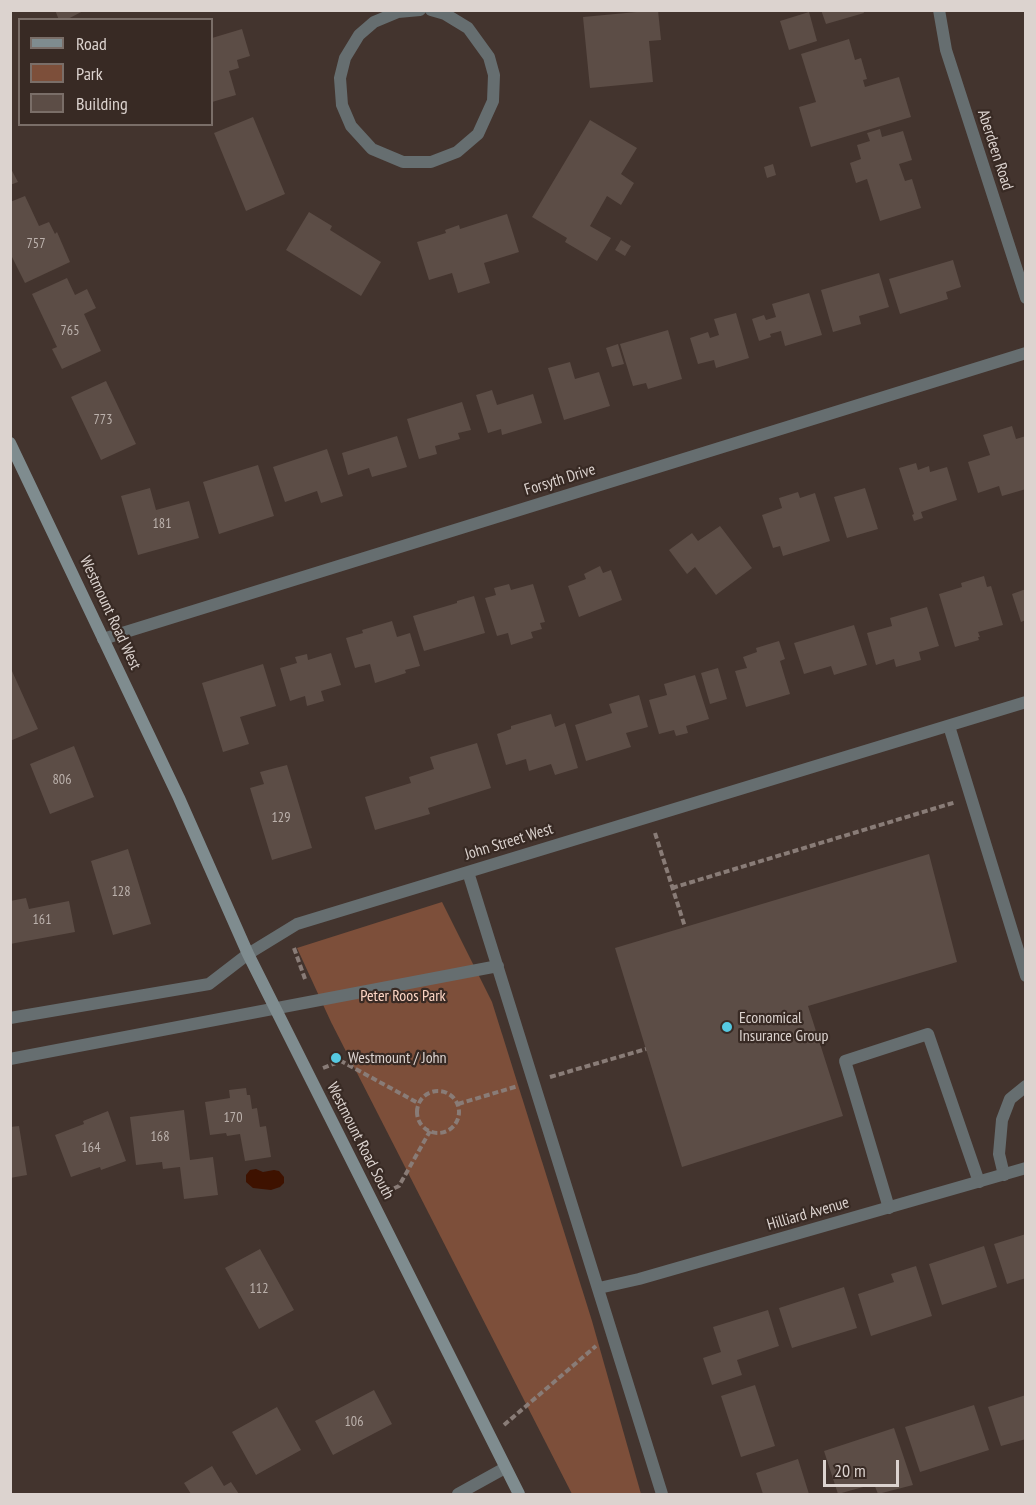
<!DOCTYPE html>
<style>
body{margin:0}
#map{position:relative;width:1036px;height:1505px;overflow:hidden;background:#43342e;font-family:"PT Sans Narrow",sans-serif}
canvas{display:block}
.frame{position:absolute;inset:0;border:12px solid #dcd3cf;pointer-events:none}
.legend{position:absolute;left:18px;top:18px;width:195px;height:108px;box-sizing:border-box;background:#382a24;border:2px solid #7a6e68;margin:0;padding:8px 10px;list-style:none;font-size:18px;color:#dcd3cf}
.legend li{display:flex;align-items:center;gap:12px;height:30px}
.legend b{width:30px;border:2px solid #7a6e68}
.scale{position:absolute;left:823px;top:1460px;width:76px;height:27px;box-sizing:border-box;border:3px solid #dcd3cf;border-top:0;padding-left:8px;font-size:18px;line-height:21px;white-space:nowrap;color:#dcd3cf;-webkit-text-stroke:4px #382a24;paint-order:stroke}
</style>
<div id="map">
<canvas width="1036" height="1505"></canvas>
<div class="frame"></div>
<ul class="legend">
<li><b style="height:8px;background:#7f8c8f"></b>Road</li>
<li><b style="height:16px;background:#7d4f3a"></b>Park</li>
<li><b style="height:16px;background:#5c4d46"></b>Building</li>
</ul>
<div class="scale">20 m</div>
</div>
<script>
const ctx = document.querySelector('canvas').getContext('2d');
ctx.lineJoin = 'round';
function paint(path, color) { ctx.fillStyle = color; ctx.fill(path, 'evenodd'); }
const toPath = rows => new Path2D(rows.map(r => 'M' + r).join(''));
function stroke(path, color, width, dash) { ctx.strokeStyle = color; ctx.lineWidth = width; ctx.lineCap = dash ? 'butt' : 'round'; ctx.setLineDash(dash || []); ctx.stroke(path); }
function drawText(font, color, halo, rows, align = 'center') {
  ctx.font = font + ' "PT Sans Narrow",sans-serif'; ctx.lineWidth = 4.5; ctx.setLineDash([]); ctx.textBaseline = 'middle'; ctx.strokeStyle = halo; ctx.fillStyle = color; for (const [text, x, y, turn = 0] of rows) {
    ctx.save(); ctx.translate(x, y); ctx.rotate((+turn || 0) * Math.PI / 180); ctx.textAlign = isNaN(turn) ? turn : align; if (halo) ctx.strokeText(text, 0, 0); ctx.fillText(text, 0, 0); ctx.restore();
  }
}
paint(toPath([
 [442,902,492,1002,592,1321,641,1494,572,1494,331,1022,297,948]
]), '#7d4f3a');
paint(toPath([
 [256,1169,263,1172,274,1170,279,1171,284,1177,284,1183,280,1187,271,1190,253,1188,246,1182,246,1175,250,1170]
]), '#3e1200');
paint(toPath([
 [55,10,85,10,66,20,59,20],
 [658,10,661,40,649,41,653,82,590,88,583,17],
 [821,10,863,10,864,13,826,24],
 [809,12,817,41,789,50,780,21],
 [242,29,250,56,237,60,239,68,229,71,236,95,212,102,212,38],
 [849,39,855,60,861,58,867,79,863,80,865,87,899,77,911,117,811,147,799,107,816,102,801,54],
 [253,117,285,194,246,211,214,133],
 [590,120,637,148,621,174,634,183,621,205,607,196,590,226,611,238,597,261,565,242,567,238,532,217],
 [880,129,882,137,903,131,912,160,899,164,905,181,912,179,921,208,880,221,867,179,856,183,850,163,861,159,857,145,870,141,867,133],
 [773,164,776,175,767,178,764,167],
 [10,167,18,182,10,185],
 [25,196,39,226,49,222,55,234,57,232,70,262,25,283,10,253,10,202],
 [309,212,332,226,330,230,381,262,361,296,286,250],
 [507,214,519,252,484,263,490,283,458,293,452,273,429,280,417,242,446,233,445,230,459,225,460,229],
 [621,240,631,246,625,256,615,250],
 [953,260,961,287,946,292,948,299,900,314,889,279],
 [879,273,889,307,859,316,861,324,833,332,821,290],
 [67,278,75,295,87,289,96,308,84,314,101,351,62,369,52,349,57,347,32,294],
 [809,293,822,335,785,346,781,331,770,334,771,337,759,341,752,319,764,315,766,320,776,317,772,304],
 [736,313,749,358,716,368,714,360,698,364,690,338,708,332,710,338,719,335,714,319],
 [668,330,682,379,648,389,646,383,633,386,620,344],
 [618,344,624,364,612,367,606,348],
 [570,362,575,379,599,372,610,406,564,420,548,368],
 [106,381,136,444,101,460,71,397],
 [492,390,497,405,533,394,542,423,502,435,501,429,488,433,476,395],
 [462,402,471,430,458,433,460,439,435,446,437,454,419,459,407,419],
 [1012,426,1016,439,1026,436,1026,489,1002,496,999,486,978,493,968,462,990,455,983,435],
 [397,436,407,467,372,477,369,468,348,475,342,453],
 [327,449,343,496,321,503,317,491,285,502,273,467],
 [916,463,918,470,929,466,930,472,947,467,957,500,921,512,923,518,914,521,912,515,914,514,899,468],
 [258,465,274,516,219,534,203,482],
 [150,488,156,510,189,501,199,538,138,555,121,496],
 [865,488,878,529,847,538,834,497],
 [798,492,800,498,815,493,830,541,783,556,780,546,773,548,762,515,782,508,779,498],
 [720,526,752,568,716,595,695,567,687,574,669,550,692,533,698,541],
 [600,566,603,573,611,570,622,600,579,617,568,586,586,579,584,574],
 [984,576,987,587,991,586,1003,625,978,632,980,637,978,637,979,640,955,647,939,594,962,587,961,583],
 [509,584,511,590,533,584,545,622,540,623,542,629,531,632,533,638,511,645,508,633,497,636,485,598,496,595,494,588],
 [1026,589,1026,620,1021,622,1012,594],
 [474,596,485,633,424,651,413,616,457,603,457,601],
 [927,607,939,646,919,652,921,660,896,667,894,659,876,665,867,633,892,626,890,618],
 [392,621,397,637,410,633,420,666,405,670,406,673,375,683,370,664,355,668,346,638,363,633,362,630],
 [854,625,867,665,834,675,831,666,804,674,794,643],
 [779,641,785,659,780,661,790,694,746,707,735,671,747,668,743,657,757,652,756,648],
 [331,653,341,685,321,691,324,701,307,706,305,696,290,701,280,668,297,663,295,657,307,654,308,660],
 [263,664,276,706,240,717,249,744,223,752,202,683],
 [718,668,727,699,710,704,701,673],
 [12,671,38,729,10,741,10,672],
 [695,675,709,719,686,726,688,733,676,736,674,730,659,734,649,700,667,695,664,684],
 [639,695,648,727,626,733,631,747,586,761,575,725,612,713,609,704],
 [551,714,555,727,565,723,578,768,555,775,551,764,529,771,526,759,506,765,497,734,511,729,511,726],
 [477,743,491,788,428,808,430,814,375,830,365,797,411,783,409,777,434,769,430,757],
 [74,746,94,797,50,814,30,764],
 [287,765,312,848,272,860,250,788,264,784,260,772],
 [128,849,151,924,113,935,91,861],
 [929,854,957,962,808,1006,843,1116,682,1167,615,948],
 [26,898,29,909,69,901,75,932,10,944,10,901],
 [246,1088,247,1095,250,1095,252,1109,257,1108,260,1127,266,1126,271,1157,245,1161,240,1134,227,1136,226,1133,210,1135,205,1102,230,1098,229,1090],
 [184,1110,190,1160,213,1157,218,1195,184,1199,180,1167,163,1169,162,1162,136,1165,130,1117],
 [108,1111,126,1161,101,1170,100,1167,71,1177,55,1135,84,1124,83,1121],
 [19,1126,27,1175,10,1178,10,1127],
 [1026,1234,1026,1278,1007,1284,994,1244],
 [984,1246,997,1287,942,1305,929,1264],
 [260,1249,294,1310,259,1329,225,1268],
 [916,1266,932,1316,871,1336,858,1294,894,1282,891,1274],
 [844,1287,857,1328,792,1348,779,1308],
 [768,1310,779,1346,737,1360,742,1375,712,1385,703,1358,721,1352,713,1327],
 [755,1385,775,1446,741,1457,721,1396],
 [374,1390,392,1424,333,1455,315,1421],
 [1026,1395,1026,1439,1001,1446,988,1407],
 [974,1405,989,1450,920,1472,905,1427],
 [277,1407,301,1450,256,1475,232,1432],
 [894,1428,913,1485,878,1494,874,1484,838,1494,824,1451],
 [798,1459,809,1494,763,1494,756,1473],
 [212,1466,224,1486,231,1482,239,1494,191,1494,184,1483]
]), '#5c4d46');
stroke(toPath([
 [655,833,685,927],
 [672,888,956,802],
 [294,948,305,979],
 [323,1068,341,1061,418,1103],
 [550,1077,646,1049],
 '417 1112a21 21 0 1 1 42 0a21 21 0 1 1-42 0Z',
 [458,1104,518,1086],
 [386,1192,399,1186,430,1131],
 [504,1425,596,1346]
]), '#897c77', 4, [6, 3]);
stroke(toPath([
 [949,726,1026,976],
 [1004,1175,999,1154,1002,1120,1010,1099,1026,1086],
 [889,1208,845,1061,928,1034,979,1182]
]), '#666e70', 12);
stroke(toPath([
 [420,10,398,12,374,22,359,35,345,58,340,78,342,105,351,126,372,149,403,162,431,162,457,152,478,134,493,101,494,75,489,57,468,28,445,14,431,10],
 [939,10,946,50,1026,298],
 [103,639,1026,353],
 [468,872,662,1494],
 [10,1018,209,984,248,954,297,924,1026,702],
 [10,1059,498,966],
 [599,1288,639,1279,1026,1168],
 [458,1494,505,1468]
]), '#666e70', 12);
stroke(toPath([
 [10,443,179,798,248,954,519,1494]
]), '#7f8c8f', 12);
for (const [x, y, r, color] of [
 [727,1027,6,"#56c9e1"],
 [336,1058,6,"#56c9e1"]
]) { const dot = new Path2D(); dot.arc(x, y, r, 0, 2 * Math.PI); ctx.fillStyle = color; ctx.fill(dot); stroke(dot, '#382a24', 2); }
drawText('14px', '#bcb2ad', null, [
 ["757",36,244],
 ["765",70,331],
 ["773",103,420],
 ["181",162,524],
 ["806",62,780],
 ["129",281,818],
 ["128",121,892],
 ["161",42,920],
 ["170",233,1118],
 ["168",160,1137],
 ["164",91,1148],
 ["112",259,1289],
 ["106",354,1422]
]);
drawText('16px', '#dcd3cf', '#382a24', [
 ["Aberdeen Road",995,150,72],
 ["Forsyth Drive",560,480,-17],
 ["Westmount Road West",110,613,65],
 ["John Street West",509,842,-17],
 ["Westmount Road South",360,1141,63],
 ["Hilliard Avenue",808,1214,-16]
]);
drawText('16px', '#fdd6c5', '#382a24', [
 ["Peter Roos Park",403,996]
]);
drawText('16px', '#dcd3cf', '#382a24', [
 ["Economical",739,1018],
 ["Insurance Group",739,1036],
 ["Westmount / John",348,1058]
], 'left');
</script>
